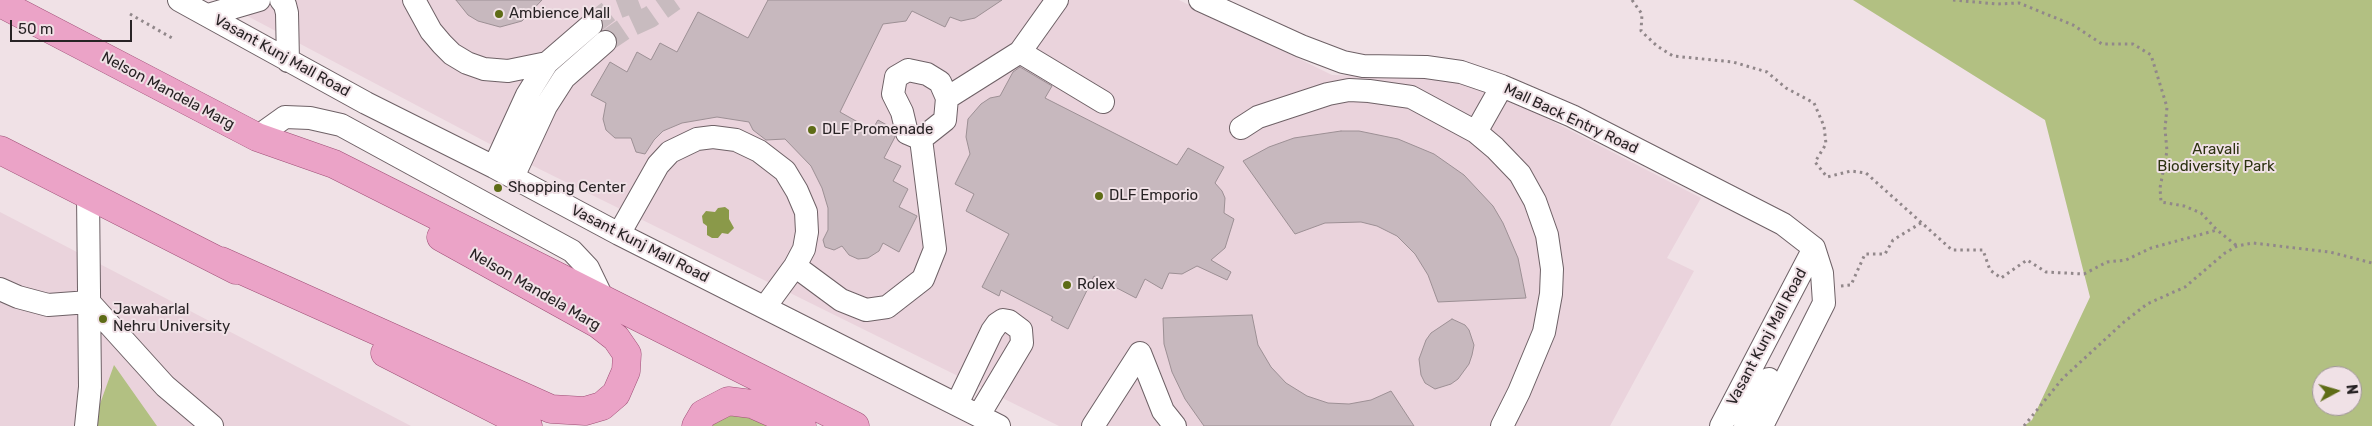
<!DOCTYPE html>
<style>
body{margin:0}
#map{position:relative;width:2372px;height:426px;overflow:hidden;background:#f0e1e6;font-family:Rubik,sans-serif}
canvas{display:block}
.north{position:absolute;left:2312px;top:366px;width:50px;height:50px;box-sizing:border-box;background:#f0e1e6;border:1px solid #a09599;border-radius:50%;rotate:84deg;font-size:14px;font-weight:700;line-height:20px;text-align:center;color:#282325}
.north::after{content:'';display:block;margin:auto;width:18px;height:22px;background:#5e6c16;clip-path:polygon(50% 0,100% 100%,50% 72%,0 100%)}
.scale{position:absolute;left:10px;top:20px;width:122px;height:22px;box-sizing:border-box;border:2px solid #282325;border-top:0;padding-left:6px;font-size:15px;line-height:18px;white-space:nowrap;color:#282325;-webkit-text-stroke:4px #f0e1e6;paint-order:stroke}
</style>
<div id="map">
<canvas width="2372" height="426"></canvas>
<div class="north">N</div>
<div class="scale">50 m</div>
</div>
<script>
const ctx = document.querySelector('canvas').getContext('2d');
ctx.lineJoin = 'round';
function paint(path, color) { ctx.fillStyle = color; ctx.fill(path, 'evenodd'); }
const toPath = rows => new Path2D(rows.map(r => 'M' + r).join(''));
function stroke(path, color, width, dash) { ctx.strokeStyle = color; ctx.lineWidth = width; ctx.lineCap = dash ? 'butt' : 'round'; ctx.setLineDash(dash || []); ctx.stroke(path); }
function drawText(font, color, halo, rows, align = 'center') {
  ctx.font = font + ' Rubik,sans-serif'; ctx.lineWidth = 4; ctx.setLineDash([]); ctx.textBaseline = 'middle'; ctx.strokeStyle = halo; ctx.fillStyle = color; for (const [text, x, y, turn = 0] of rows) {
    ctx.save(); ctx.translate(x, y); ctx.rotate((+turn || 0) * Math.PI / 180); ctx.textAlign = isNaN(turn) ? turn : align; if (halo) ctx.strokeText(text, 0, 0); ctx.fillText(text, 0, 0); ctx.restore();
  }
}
paint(toPath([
 [217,0,1179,0,1332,75,1449,78,1484,86,1701,198,1667,258,1694,271,1610,426,1059,426,505,152],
 [0,212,411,426,0,426]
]), '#ead3dc');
paint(toPath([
 [1853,0,2372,0,2372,426,2024,426,2032,420,2090,297,2045,120],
 [2322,376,2352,376,2352,406,2322,406],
 [114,365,157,426,92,426],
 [743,412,775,426,710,426,730,413]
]), '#b2c082');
paint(toPath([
 [725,207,729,210,729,219,734,228,728,234,722,233,718,238,712,238,707,235,707,226,703,223,702,216,706,211,715,212,718,208]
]), '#8a9949');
const building = toPath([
 [456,0,542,0,522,21,500,27,478,21,468,15,456,0],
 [768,0,1002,0,975,18,961,21,950,17,945,27,912,11,906,21,883,24,840,112,872,130,878,120,892,128,895,137,884,158,901,166,893,181,908,189,899,207,917,216,899,252,883,243,879,251,868,258,858,259,849,255,842,246,834,250,825,247,823,240,828,230,828,208,822,188,811,166,785,139,766,140,753,130,749,122,717,117,682,123,663,131,654,140,645,154,636,152,631,138,615,138,606,130,603,119,606,103,591,95,610,62,627,72,637,52,651,60,660,43,677,52,698,12,748,38,768,0],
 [1020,67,1052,86,1045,98,1177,165,1188,148,1224,167,1215,183,1222,191,1225,198,1224,213,1234,219,1225,248,1211,260,1231,272,1227,280,1197,266,1182,274,1169,273,1162,289,1145,279,1136,298,1094,276,1068,329,1051,320,1053,317,1001,290,999,296,982,287,1009,234,966,211,974,194,955,184,970,154,966,137,968,119,981,104,990,98,1000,96,1013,72,1020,67],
 [1341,131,1359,131,1398,139,1434,154,1464,175,1493,206,1503,223,1518,258,1526,298,1438,302,1428,275,1415,254,1397,236,1377,226,1361,222,1325,223,1295,234,1243,161,1269,147,1294,138,1341,131],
 [1252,315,1258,345,1271,367,1286,383,1307,396,1328,403,1349,404,1371,400,1391,391,1414,426,1204,426,1185,399,1172,372,1164,344,1163,318,1252,315],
 [1452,319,1465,325,1469,330,1474,345,1472,355,1469,364,1458,379,1451,384,1435,389,1425,383,1421,375,1419,359,1426,340,1431,333,1452,319]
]);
paint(building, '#c7b8be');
stroke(building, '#9d9095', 1);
stroke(toPath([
 [591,25,609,11,638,0],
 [605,42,624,29,650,17,674,0]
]), '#c8bbbf', 22, [22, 11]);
const minor = toPath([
 [179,0,366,103,494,167,619,234,999,426],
 [281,0,285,5,287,13,288,61],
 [414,0,431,31,442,44,452,54,467,63,484,69,508,71,547,63],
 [1200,0,1301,46,1343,62,1363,66,1426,67,1461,72,1502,86,1572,116,1783,224,1814,248],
 [208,15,259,0],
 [1020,52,1103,102],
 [908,70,927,74,940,82,947,98,945,120,921,139,907,133,902,112,893,94,896,77,908,70],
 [947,98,1020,52,1057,0],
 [1241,128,1258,117,1328,94,1349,90,1369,91,1411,97,1476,132,1495,148,1520,174,1535,201,1547,235,1552,269,1551,294,1544,332,1519,392,1502,426],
 [1476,132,1502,86],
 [257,137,285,117,310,118,341,125,572,251,588,268,602,297],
 [494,167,527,95,547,63,591,25],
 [513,177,546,106,564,78,605,42],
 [619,234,658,165,670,152,697,139,713,137,736,140,759,151,785,171,797,191,806,212,807,232,804,249,795,266,765,307],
 [795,266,841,300,866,310,887,307,923,279,935,249,921,139],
 [0,289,18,297,48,305,89,302,165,386,212,426],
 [957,404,992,331,997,324,1003,320,1009,321,1021,330,1022,343,979,415],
 [86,426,90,387,88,195],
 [1093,426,1140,353,1163,411,1175,426],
 [1721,426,1814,248],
 [1745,426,1769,379],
 [1762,426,1824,303,1822,273,1814,248]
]);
const major = toPath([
 [0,3,257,137,334,164,855,426],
 [0,150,236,270],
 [221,261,551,409,585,411,602,406,616,394,626,371,627,354,616,338,598,324,441,237],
 [385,353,528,426],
 [696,426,703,414,728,401,752,404,802,426]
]);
stroke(minor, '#6e6166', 24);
stroke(major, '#9e4f76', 29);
stroke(toPath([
 [1632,0,1642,14,1641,31,1657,46,1673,56,1733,62,1767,72,1786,88,1814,103,1824,126,1826,144,1815,162,1827,177,1851,171,1866,173,1952,250,1983,250,1990,270,2001,278,2027,260,2046,272,2084,274,2107,262,2126,260,2151,248,2217,230],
 [1953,0,1997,4,2019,3,2073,25,2102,44,2133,44,2151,55,2167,107,2165,129,2167,151,2160,188,2161,202,2184,206,2201,213,2217,230,2237,246],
 [130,14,172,38],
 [1841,286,1851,285,1865,254,1885,254,1893,240,1921,223],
 [2024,426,2063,378,2124,322,2147,304,2185,287,2225,253,2237,246,2253,243,2330,252,2372,263]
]), '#91878a', 3, [2.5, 4]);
stroke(minor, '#fff', 22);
stroke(major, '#eba3c7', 28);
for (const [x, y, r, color] of [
 [499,14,5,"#5e6c16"],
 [812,130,5,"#5e6c16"],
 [498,188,5,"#5e6c16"],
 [1099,196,5,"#5e6c16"],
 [1067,285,5,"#5e6c16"],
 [103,319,5,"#5e6c16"]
]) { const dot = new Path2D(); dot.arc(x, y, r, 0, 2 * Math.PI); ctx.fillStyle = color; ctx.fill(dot); stroke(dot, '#f0e1e6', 2); }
drawText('15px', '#282325', '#f0e1e6', [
 ["Ambience Mall",509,14],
 ["DLF Promenade",822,130],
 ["Shopping Center",508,188],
 ["DLF Emporio",1109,196],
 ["Rolex",1077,285],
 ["Jawaharlal",113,310],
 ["Nehru University",113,327]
], 'left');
drawText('15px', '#282325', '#f0e1e6', [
 ["Vasant Kunj Mall Road",282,56,29],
 ["Nelson Mandela Marg",168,91,28],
 ["Mall Back Entry Road",1571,119,25],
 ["Vasant Kunj Mall Road",640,244,27],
 ["Nelson Mandela Marg",535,290,30],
 ["Vasant Kunj Mall Road",1767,337,-62]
]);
drawText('15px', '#2c3210', '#f0e1e6', [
 ["Aravali",2216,150],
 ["Biodiversity Park",2216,167]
]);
</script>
